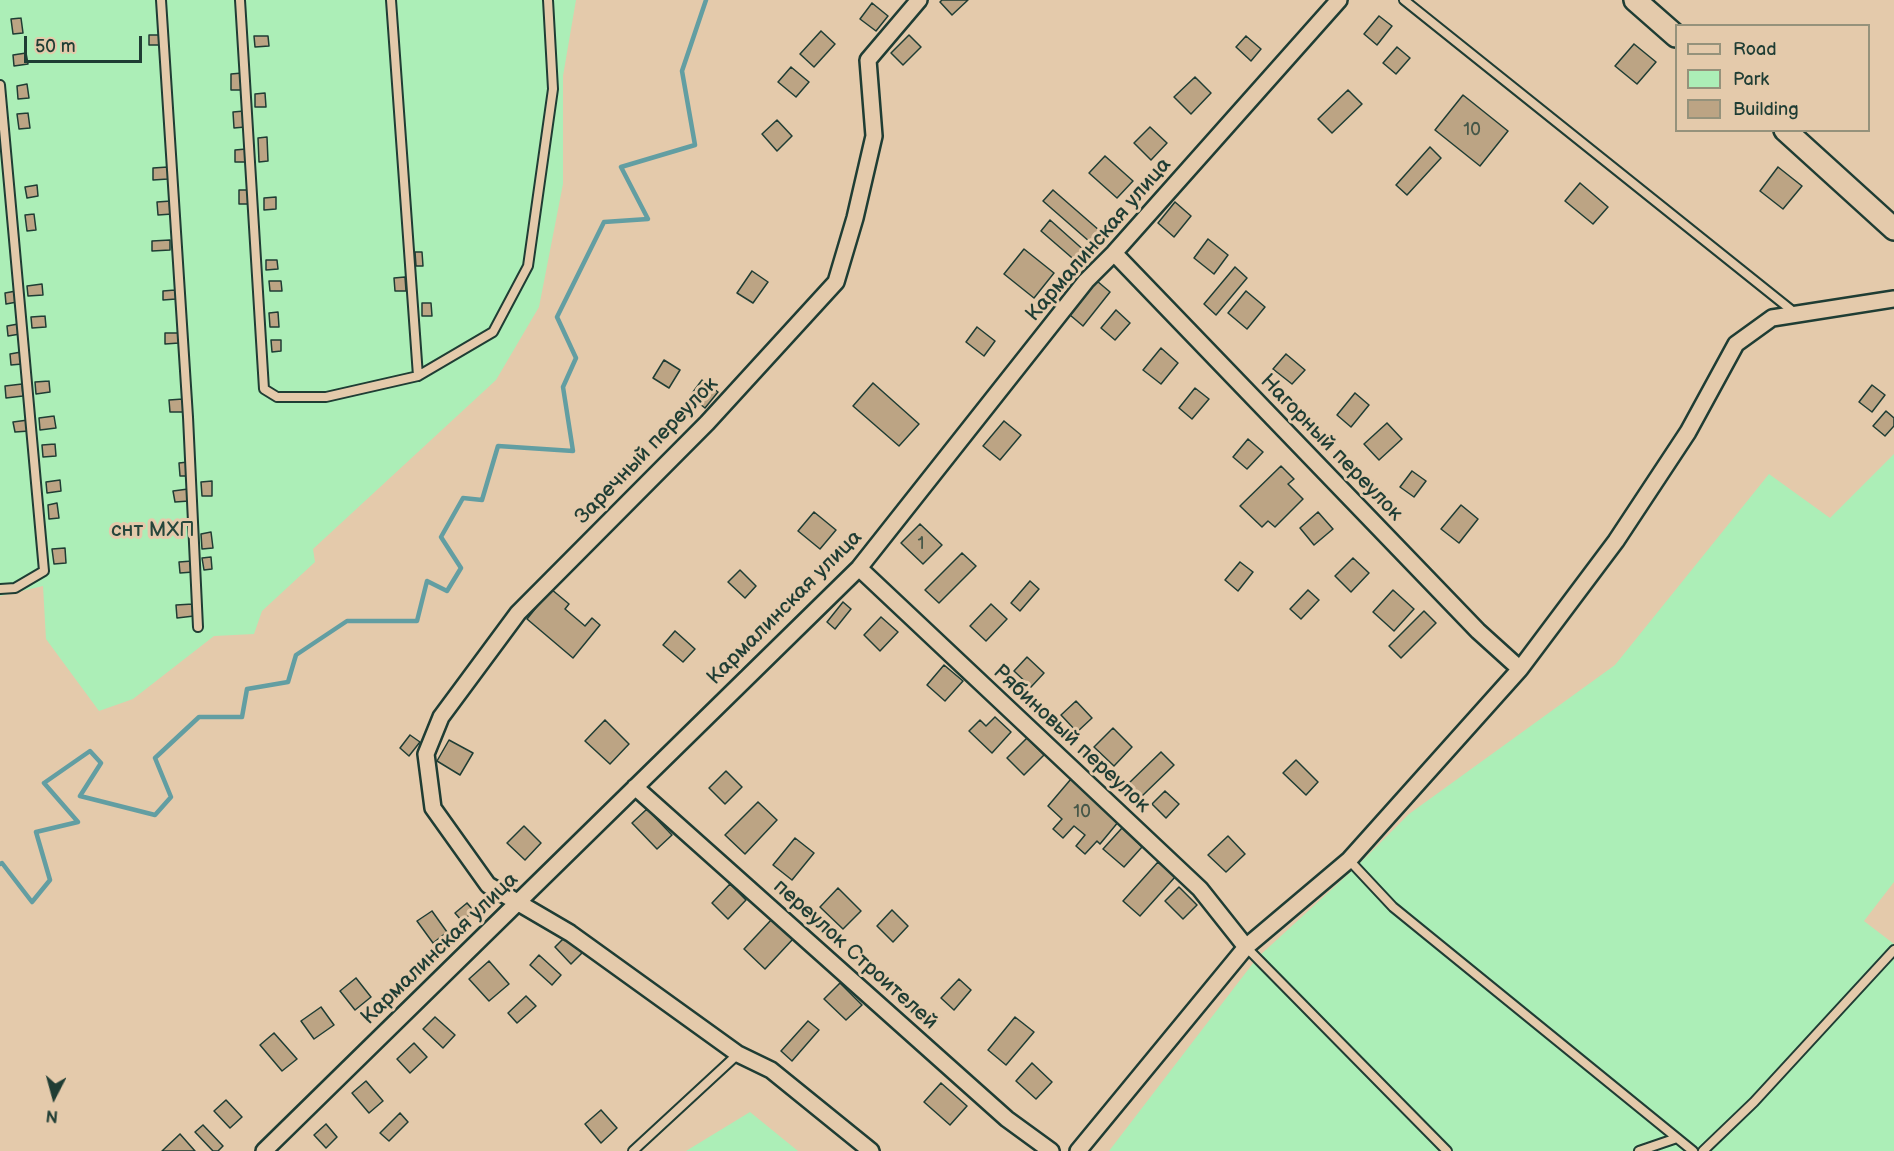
<!DOCTYPE html>
<meta charset="utf-8">
<style>
body{margin:0}
#map{position:relative;width:1894px;height:1151px;overflow:hidden;background:#e4caab;font-family:"Balsamiq Sans",sans-serif}
canvas{display:block}
.legend{position:absolute;left:1675px;top:24px;width:195px;height:108px;box-sizing:border-box;background:#e4caab;border:2px solid #95927b;margin:0;padding:8px 10px;list-style:none;font-size:18px;color:#1f3d34}
.legend li{display:flex;align-items:center;gap:12px;height:30px}
.legend b{width:30px;border:2px solid #95927b}
.north{position:absolute;left:24px;top:1067px;width:60px;height:60px;-webkit-text-stroke:4px #e4caab;paint-order:stroke;rotate:186deg;font-size:16px;font-weight:700;line-height:24px;text-align:center;color:#1f3d34}
.north::after{content:'';display:block;margin:auto;width:21px;height:27px;background:#1f3d34;clip-path:polygon(50% 0,100% 100%,50% 72%,0 100%)}
.scale{position:absolute;left:24px;top:36px;width:118px;height:27px;box-sizing:border-box;border:3px solid #1f3d34;border-top:0;padding-left:8px;font-size:18px;line-height:21px;white-space:nowrap;color:#1f3d34;-webkit-text-stroke:4px #e4caab;paint-order:stroke}
</style>
<div id="map">
<canvas width="1894" height="1151"></canvas>
<ul class="legend">
<li><b style="height:8px;background:#e4caab"></b>Road</li>
<li><b style="height:16px;background:#aceeb7"></b>Park</li>
<li><b style="height:16px;background:#bca484"></b>Building</li>
</ul>
<div class="north">N</div>
<div class="scale">50 m</div>
</div>
<script>
const ctx = document.querySelector('canvas').getContext('2d');
ctx.lineJoin = 'round';
function paint(path, color) { ctx.fillStyle = color; ctx.fill(path, 'evenodd'); }
const toPath = rows => new Path2D(rows.map(r => 'M' + r).join(''));
function stroke(path, color, width, dash) { ctx.strokeStyle = color; ctx.lineWidth = width; ctx.lineCap = dash ? 'butt' : 'round'; ctx.setLineDash(dash || []); ctx.stroke(path); }
function drawText(font, color, halo, rows, align = 'center') {
  ctx.font = font + ' "Balsamiq Sans",sans-serif'; ctx.lineWidth = 6; ctx.setLineDash([]); ctx.textBaseline = 'middle'; ctx.strokeStyle = halo; ctx.fillStyle = color; for (const [text, x, y, turn = 0] of rows) {
    ctx.save(); ctx.translate(x, y); ctx.rotate((+turn || 0) * Math.PI / 180); ctx.textAlign = isNaN(turn) ? turn : align; if (halo) ctx.strokeText(text, 0, 0); ctx.fillText(text, 0, 0); ctx.restore();
  }
}
paint(toPath([
 [0,0,576,0,563,76,563,184,539,307,496,380,313,549,315,562,262,611,254,634,214,636,133,699,99,711,46,639,43,586,0,596],
 [1894,454,1894,882,1864,921,1894,944,1894,1151,1109,1151,1257,958,1356,867,1409,814,1615,665,1769,474,1830,518],
 [750,1112,798,1151,686,1151]
]), '#aceeb7');
stroke(toPath([
 [0,864,2,863,32,902,50,880,36,832,78,822,44,783,90,751,101,763,80,796,155,815,171,797,155,758,199,717,242,717,247,689,288,682,296,655,347,621,417,621,427,581,447,591,461,568,441,537,463,498,482,500,498,446,573,451,563,387,576,358,557,317,604,222,648,219,621,167,695,145,682,71,706,0]
]), '#629ea2', 4.5);
const building = toPath([
 [942,0,968,0,952,15,940,2,942,0],
 [872,3,888,16,876,31,860,19,872,3],
 [1379,16,1392,26,1377,45,1364,34,1379,16],
 [21,18,23,33,13,34,11,19,21,18],
 [821,31,835,44,814,67,800,54,821,31],
 [149,35,160,35,160,45,149,45,149,35],
 [909,35,921,47,903,65,891,53,909,35],
 [254,36,268,36,269,46,255,47,254,36],
 [1246,36,1261,49,1251,61,1236,47,1246,36],
 [1634,44,1656,62,1637,84,1615,66,1634,44],
 [1397,47,1410,58,1396,74,1383,63,1397,47],
 [26,53,28,64,14,66,13,55,26,53],
 [791,67,809,82,796,97,778,82,791,67],
 [242,73,243,90,231,90,231,74,242,73],
 [1195,77,1211,93,1191,114,1174,97,1195,77],
 [27,84,29,98,18,99,17,86,27,84],
 [1348,90,1362,104,1332,133,1318,119,1348,90],
 [265,93,266,107,255,107,255,94,265,93],
 [1463,95,1508,131,1480,166,1435,130,1463,95],
 [244,111,245,127,234,128,233,112,244,111],
 [28,113,30,128,19,129,17,114,28,113],
 [777,120,792,136,777,151,762,134,777,120],
 [1150,127,1167,143,1151,160,1134,143,1150,127],
 [267,137,268,161,259,162,258,138,267,137],
 [1430,147,1441,158,1407,195,1396,185,1430,147],
 [246,149,247,162,235,162,235,150,246,149],
 [1105,156,1133,181,1117,198,1089,173,1105,156],
 [168,167,168,179,153,180,153,168,168,167],
 [1778,167,1802,186,1783,209,1760,191,1778,167],
 [1580,183,1608,207,1593,224,1565,201,1580,183],
 [37,185,38,196,27,198,25,187,37,185],
 [239,190,249,190,250,204,239,204,239,190],
 [1053,190,1100,231,1090,242,1043,201,1053,190],
 [276,197,276,209,264,210,264,198,276,197],
 [171,201,172,214,158,215,157,202,171,201],
 [1175,202,1191,216,1174,237,1158,223,1175,202],
 [34,214,36,230,27,231,25,215,34,214],
 [1050,220,1087,253,1078,263,1041,231,1050,220],
 [1208,239,1228,255,1214,274,1194,258,1208,239],
 [170,240,170,250,152,251,152,241,170,240],
 [1024,249,1054,273,1034,298,1004,274,1024,249],
 [415,252,422,252,423,266,416,266,415,252],
 [266,260,277,260,278,269,266,270,266,260],
 [1235,267,1247,278,1216,315,1204,304,1235,267],
 [752,271,768,282,753,303,737,293,752,271],
 [405,277,406,291,395,291,394,278,405,277],
 [269,281,281,281,282,291,270,291,269,281],
 [1097,281,1110,292,1083,326,1070,315,1097,281],
 [42,284,43,295,28,296,27,286,42,284],
 [175,290,176,299,163,300,163,291,175,290],
 [16,291,17,302,6,304,5,293,16,291],
 [1246,291,1265,307,1247,329,1228,313,1246,291],
 [422,303,431,303,432,316,422,316,422,303],
 [1116,310,1130,323,1115,340,1101,328,1116,310],
 [278,312,279,327,270,327,269,313,278,312],
 [45,316,46,327,32,328,31,317,45,316],
 [18,324,20,334,8,336,7,326,18,324],
 [977,327,995,341,984,356,966,342,977,327],
 [165,333,178,333,179,343,165,344,165,333],
 [271,340,281,340,281,351,272,352,271,340],
 [1161,348,1178,363,1161,384,1143,370,1161,348],
 [21,352,22,364,11,365,10,354,21,352],
 [1286,354,1305,370,1292,384,1273,369,1286,354],
 [664,360,680,370,669,388,653,378,664,360],
 [702,380,718,392,705,408,690,396,702,380],
 [49,381,50,392,36,394,35,382,49,381],
 [873,383,919,424,899,446,853,406,873,383],
 [22,384,23,396,6,398,5,386,22,384],
 [1872,385,1885,395,1872,412,1859,402,1872,385],
 [1195,388,1209,399,1192,419,1179,408,1195,388],
 [1355,393,1369,405,1351,427,1337,415,1355,393],
 [183,399,184,412,170,412,169,400,183,399],
 [1886,411,1894,418,1894,426,1885,436,1873,426,1886,411],
 [54,416,56,428,40,430,39,418,54,416],
 [28,420,29,431,15,432,13,422,28,420],
 [1004,421,1021,435,1000,460,983,446,1004,421],
 [1387,423,1402,439,1379,460,1364,444,1387,423],
 [1248,439,1263,452,1247,469,1233,457,1248,439],
 [55,444,56,456,43,457,42,445,55,444],
 [188,462,189,476,180,476,179,463,188,462],
 [1281,466,1294,479,1288,484,1303,499,1275,527,1268,521,1262,527,1240,506,1281,466],
 [1412,471,1426,481,1414,497,1400,487,1412,471],
 [60,480,61,491,47,493,46,482,60,480],
 [212,481,212,496,202,496,201,482,212,481],
 [188,489,189,501,175,502,173,491,188,489],
 [57,503,59,518,49,519,48,505,57,503],
 [1461,505,1478,519,1459,543,1441,529,1461,505],
 [814,512,836,530,820,549,798,531,814,512],
 [1318,512,1333,529,1314,545,1300,528,1318,512],
 [920,524,942,545,923,564,901,543,920,524],
 [211,532,213,548,202,549,201,534,211,532],
 [65,548,66,563,54,564,52,549,65,548],
 [962,553,976,566,939,603,925,590,962,553],
 [211,557,212,569,204,570,202,558,211,557],
 [1353,558,1369,573,1351,592,1335,576,1353,558],
 [192,561,193,572,180,573,179,562,192,561],
 [1240,562,1253,572,1238,591,1225,580,1240,562],
 [740,570,756,586,745,598,728,582,740,570],
 [1030,581,1039,589,1020,611,1011,603,1030,581],
 [551,589,569,604,565,609,585,626,592,618,600,625,573,658,527,619,551,589],
 [1308,590,1319,600,1301,619,1290,609,1308,590],
 [1393,590,1414,609,1394,631,1373,612,1393,590],
 [843,602,851,609,835,629,827,622,843,602],
 [193,604,194,616,177,618,176,605,193,604],
 [991,604,1007,619,986,641,970,626,991,604],
 [1424,611,1436,623,1401,658,1389,646,1424,611],
 [881,617,898,632,880,651,864,635,881,617],
 [675,631,695,649,683,662,663,645,675,631],
 [1027,657,1044,673,1031,687,1014,671,1027,657],
 [944,665,963,681,945,701,927,685,944,665],
 [1076,701,1092,718,1077,732,1061,715,1076,701],
 [995,717,1011,732,992,753,969,731,980,720,986,726,995,717],
 [605,720,629,744,610,764,585,741,605,720],
 [1113,728,1132,747,1114,766,1094,747,1113,728],
 [410,735,420,742,409,756,400,748,410,735],
 [1027,738,1044,755,1024,775,1007,758,1027,738],
 [449,740,473,753,460,775,437,761,449,740],
 [1161,752,1174,765,1141,797,1128,784,1161,752],
 [1296,760,1318,782,1306,795,1283,773,1296,760],
 [726,771,742,787,725,804,709,788,726,771],
 [1071,779,1119,821,1100,844,1097,841,1085,854,1076,846,1085,835,1074,826,1063,838,1053,829,1062,819,1048,806,1071,779],
 [1165,791,1179,804,1166,818,1152,804,1165,791],
 [758,802,777,820,745,854,725,835,758,802],
 [647,809,672,835,657,849,632,823,647,809],
 [524,826,541,843,525,860,507,843,524,826],
 [1122,828,1142,847,1124,867,1103,849,1122,828],
 [1228,836,1245,854,1226,872,1208,855,1228,836],
 [795,838,814,853,792,880,773,865,795,838],
 [1158,862,1175,877,1140,916,1123,901,1158,862],
 [730,884,746,900,728,919,712,903,730,884],
 [1179,887,1197,905,1183,919,1165,901,1179,887],
 [838,888,861,911,843,929,820,907,838,888],
 [467,903,474,911,462,921,455,913,467,903],
 [892,910,908,926,893,942,877,926,892,910],
 [432,911,447,932,433,943,417,921,432,911],
 [772,919,793,939,765,969,744,949,772,919],
 [567,935,583,952,571,964,555,947,567,935],
 [539,955,561,975,552,985,530,965,539,955],
 [489,961,509,984,489,1001,469,979,489,961],
 [356,978,371,997,355,1010,340,991,356,978],
 [959,979,971,990,954,1010,941,998,959,979],
 [840,983,862,1005,846,1020,824,999,840,983],
 [526,996,536,1006,517,1023,508,1013,526,996],
 [321,1007,334,1025,314,1039,301,1021,321,1007],
 [435,1017,455,1035,443,1048,423,1029,435,1017],
 [1015,1017,1034,1032,1006,1065,988,1050,1015,1017],
 [808,1021,819,1030,792,1061,781,1051,808,1021],
 [274,1033,297,1059,282,1071,260,1045,274,1033],
 [414,1043,427,1057,410,1073,397,1059,414,1043],
 [1032,1063,1052,1082,1036,1099,1016,1081,1032,1063],
 [366,1081,383,1101,369,1113,352,1093,366,1081],
 [941,1083,967,1106,950,1125,924,1102,941,1083],
 [226,1100,242,1117,230,1128,214,1111,226,1100],
 [601,1110,617,1128,601,1143,585,1124,601,1110],
 [400,1113,408,1122,389,1141,380,1133,400,1113],
 [326,1124,337,1137,326,1148,314,1135,326,1124],
 [203,1125,223,1146,218,1151,213,1151,195,1132,203,1125],
 [180,1134,195,1151,162,1151,180,1134]
]);
paint(building, '#bca484');
stroke(building, '#1f3d34', 1.5);
const lane = toPath([
 [161,0,188,417,198,627],
 [240,0,264,389,277,397,326,397,418,376,391,0],
 [1404,0,1795,313],
 [0,85,44,571,15,588,0,589],
 [418,376,493,332,528,266,553,89,548,0],
 [1349,860,1393,907,1693,1151],
 [1246,947,1447,1151],
 [633,1151,738,1054],
 [1639,1151,1677,1138],
 [1703,1151,1754,1102,1894,950]
]);
const street = toPath([
 [1114,253,1478,631,1520,669],
 [859,568,1200,889,1246,947],
 [635,787,1007,1119,1051,1151],
 [264,1151,859,568,1086,281,1114,253,1339,0],
 [871,1151,771,1070,738,1054,570,933,488,885,433,808,426,754,441,717,518,613,707,423,836,282,855,218,874,136,868,60,919,0],
 [1078,1151,1246,947,1349,860,1520,669,1616,541,1688,432,1736,344,1772,318,1894,299]
]);
const secondary = toPath([
 [1635,0,1676,36],
 [1785,130,1894,229]
]);
stroke(lane, '#1f3d34', 12);
stroke(street, '#1f3d34', 20);
stroke(secondary, '#1f3d34', 26);
stroke(lane, '#e4caab', 8);
stroke(street, '#e4caab', 15);
stroke(secondary, '#e4caab', 21);
drawText('18px', '#465748', null, [
 ["10",1472,130],
 ["1",921,544],
 ["10",1082,812]
]);
drawText('21px', '#1f3d34', '#e4caab', [
 ["Кармалинская улица",1099,240,-49],
 ["Нагорный переулок",1331,448,46],
 ["Заречный переулок",647,451,-46],
 ["Кармалинская улица",785,608,-45],
 ["Рябиновый переулок",1071,739,43],
 ["Кармалинская улица",440,949,-44],
 ["переулок Строителей",855,955,42]
]);
drawText('21px', '#26463b', '#e4caab', [
 ["снт МХП",153,531]
]);
</script>
